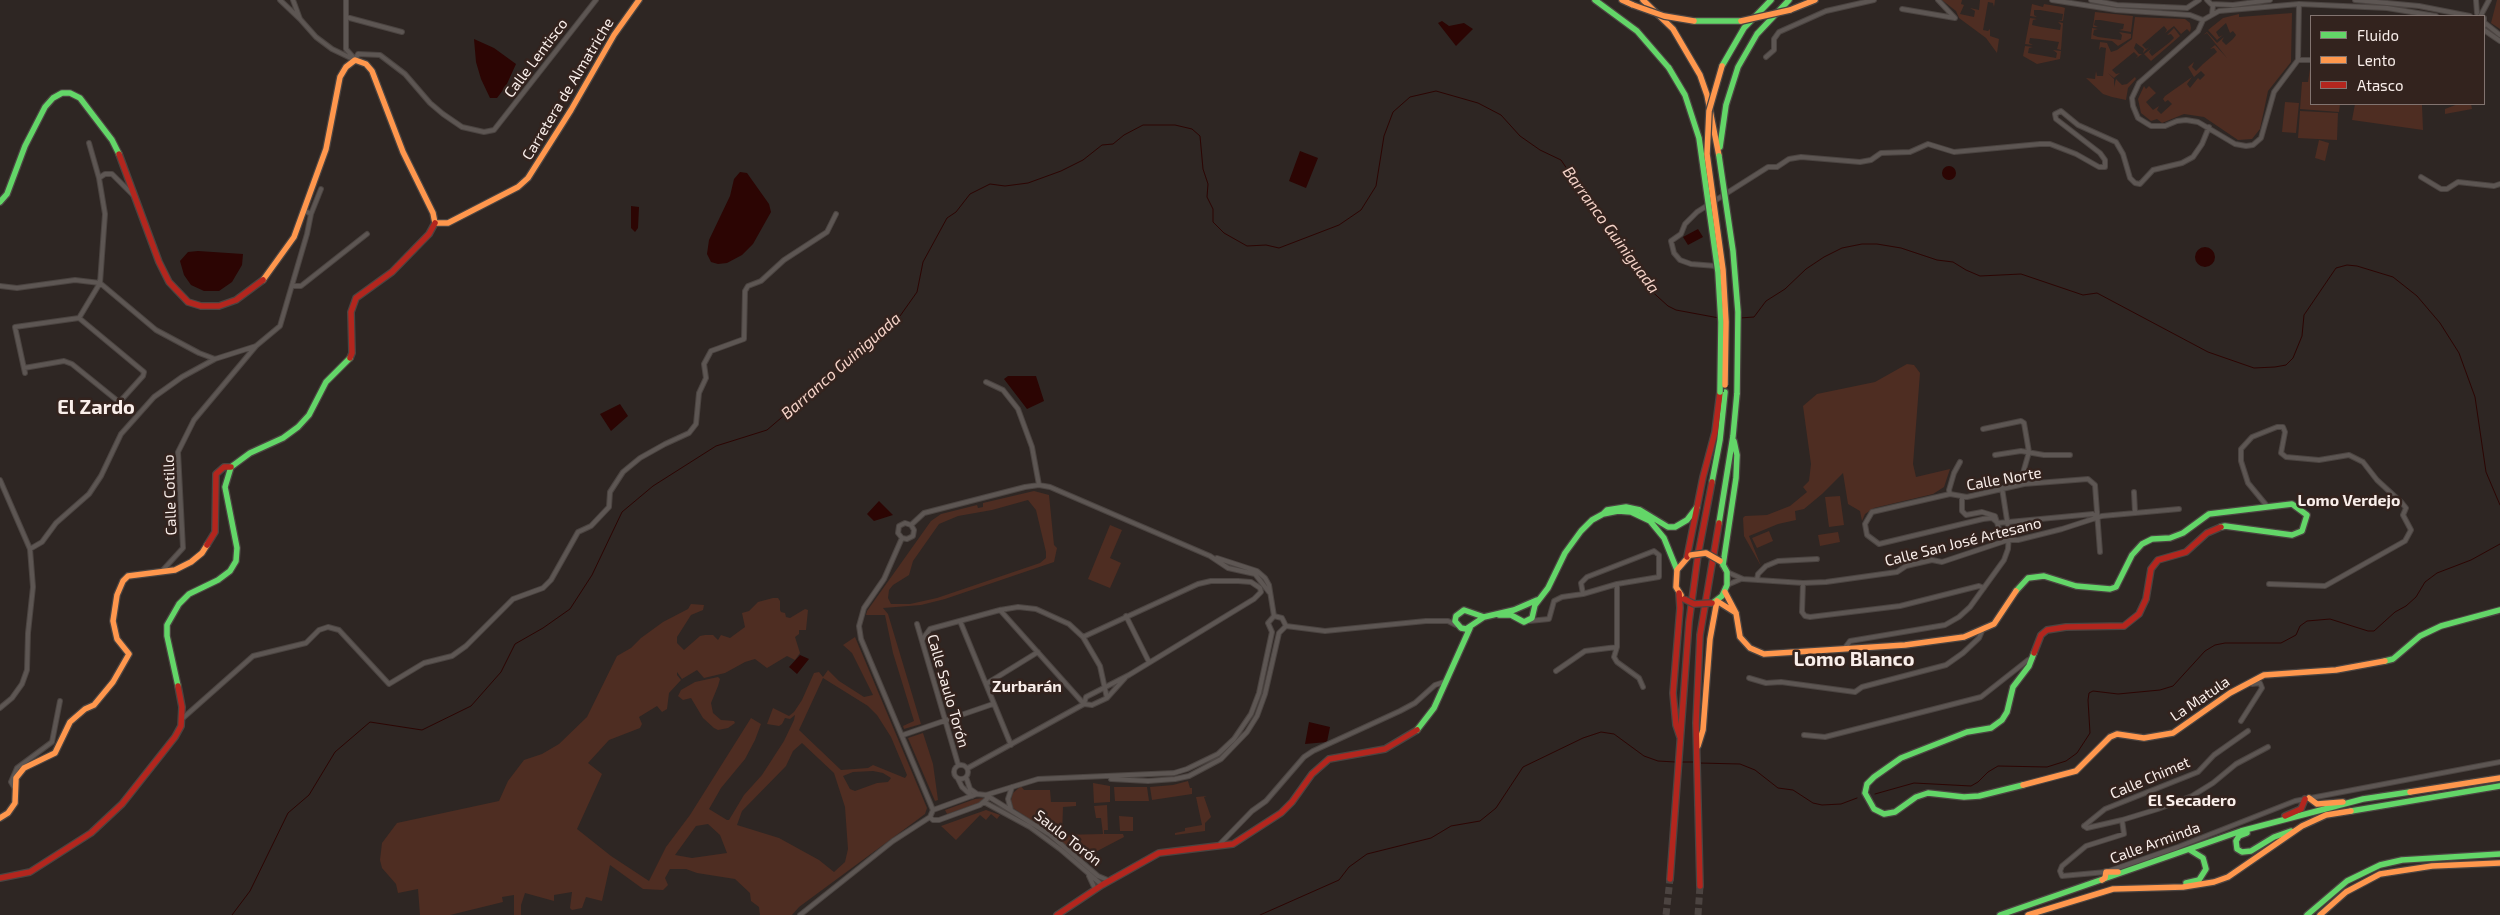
<!DOCTYPE html>
<meta charset="utf-8">
<style>
body{margin:0}
#map{position:relative;width:2500px;height:915px;overflow:hidden;background:#2e2623;font-family:"Exo 2",sans-serif}
canvas{display:block}
.legend{position:absolute;left:2310px;top:15px;width:175px;height:90px;box-sizing:border-box;background:#33231e;border:1px solid #827470;margin:0;padding:6px 9px;list-style:none;font-size:15px;color:#f9eeea}
.legend li{display:flex;align-items:center;gap:10px;height:25px}
.legend b{width:25px;border:1px solid #827470}
</style>
<div id="map">
<canvas width="2500" height="915"></canvas>
<ul class="legend">
<li><b style="height:6px;background:#63d668"></b>Fluido</li>
<li><b style="height:6px;background:#ff974d"></b>Lento</li>
<li><b style="height:6px;background:#b3261e"></b>Atasco</li>
</ul>
</div>
<script>
const ctx = document.querySelector('canvas').getContext('2d');
ctx.lineJoin = 'round';
function paint(path, color) { ctx.fillStyle = color; ctx.fill(path, 'evenodd'); }
const toPath = rows => new Path2D(rows.map(r => 'M' + r).join(''));
function stroke(path, color, width, dash) { ctx.strokeStyle = color; ctx.lineWidth = width; ctx.lineCap = dash ? 'butt' : 'round'; ctx.setLineDash(dash || []); ctx.stroke(path); }
function drawText(font, color, halo, rows, align = 'center') {
  ctx.font = font + ' "Exo 2",sans-serif'; ctx.lineWidth = 5; ctx.setLineDash([]); ctx.textBaseline = 'middle'; ctx.strokeStyle = halo; ctx.fillStyle = color; for (const [text, x, y, turn = 0] of rows) {
    ctx.save(); ctx.translate(x, y); ctx.rotate((+turn || 0) * Math.PI / 180); ctx.textAlign = isNaN(turn) ? turn : align; if (halo) ctx.strokeText(text, 0, 0); ctx.fillText(text, 0, 0); ctx.restore();
  }
}
paint(toPath([
 [1942,0,1962,0,1961,4,1964,5,1960,14,1974,17,1975,11,1970,8,1979,10,1980,0,1995,0,1994,7,1993,3,1988,2,1983,30,1988,31,1990,29,1990,36,1999,39,1997,53,1986,38,1959,18,1956,11],
 [2497,0,2500,0,2500,29,2491,23],
 [2032,4,2043,7,2044,4,2062,7,2065,8,2063,21,2058,20,2062,20,2063,14,2040,10,2034,10,2034,15,2037,17,2030,16],
 [2095,12,2133,16,2131,32,2119,30,2123,29,2124,24,2100,20,2095,20,2094,25,2098,27,2093,27],
 [2292,13,2291,62,2268,91,2260,129,2252,139,2238,140,2204,117,2184,114,2162,123,2157,119,2151,121,2141,113,2138,99,2144,86,2146,89,2149,86,2156,93,2146,102,2153,110,2159,106,2157,110,2161,114,2172,104,2168,100,2165,102,2163,99,2165,96,2192,77,2187,84,2190,88,2198,78,2200,80,2205,75,2201,71,2194,77,2188,67,2194,62,2192,67,2196,71,2203,64,2217,52,2214,48,2210,49,2215,45,2227,58,2207,33,2203,35,2207,32,2217,43,2224,37,2222,41,2226,45,2233,39,2236,35,2233,31,2230,33,2226,23,2216,32,2219,37,2223,35,2217,40,2208,30,2223,18,2239,14,2239,17],
 [2135,17,2185,19,2190,23,2191,28,2190,32,2187,29,2181,34,2174,26,2165,33,2167,30,2164,26,2142,45,2146,49,2149,47,2143,53,2144,49,2136,43,2134,48,2139,54,2142,54,2135,59,2138,56,2134,52,2112,70,2116,74,2120,73,2114,78,2108,73,2114,79,2114,87,2116,79,2122,85,2127,84,2135,77,2136,79,2128,88,2126,100,2112,97,2103,94,2086,78,2095,79,2096,71,2097,76,2103,76,2106,48,2101,47,2099,50,2100,42,2107,43,2111,52,2117,50,2132,39],
 [2030,18,2037,19,2033,20,2032,25,2041,27,2060,30,2061,25,2058,22,2063,23,2061,50,2057,49,2059,42,2039,39,2030,38,2029,43,2033,45,2025,44],
 [2092,28,2098,29,2094,30,2093,35,2098,37,2121,40,2122,35,2119,32,2131,34,2131,38,2118,46,2112,41,2091,39],
 [2174,28,2180,36,2151,61,2144,54,2151,49,2149,52,2152,56,2170,42,2174,38,2171,34,2167,35],
 [2025,46,2033,47,2029,48,2028,53,2056,58,2057,53,2053,50,2061,51,2060,59,2037,64,2023,56],
 [2310,69,2311,104,2340,104,2339,112,2300,109,2302,82,2308,82],
 [2285,102,2299,103,2296,133,2282,132],
 [2355,104,2422,105,2423,130,2352,120],
 [2458,104,2471,104,2472,109,2445,114,2445,109],
 [2300,111,2338,113,2337,140,2298,138],
 [2319,140,2329,143,2325,161,2315,158],
 [1907,364,1914,365,1920,373,1913,464,1916,477,1950,469,1944,487,1933,494,1874,508,1865,514,1862,521,1860,511,1848,504,1843,473,1822,494,1804,509,1795,511,1796,520,1778,524,1749,536,1761,566,1744,536,1743,518,1745,516,1767,515,1790,506,1807,492,1803,487,1809,481,1811,464,1803,406,1817,394,1875,382],
 [1034,491,1049,495,1054,545,1057,548,1054,562,945,599,921,605,883,608,888,614,921,724,904,729,903,726,914,721,893,653,885,615,866,615,867,611,931,521,941,514,977,505,978,508,983,507,983,503],
 [1028,500,1036,510,1046,552,1046,558,1040,563,937,598,910,604,891,604,888,598,889,590,893,585,909,575,913,561,939,524,958,516,992,510],
 [1840,496,1844,525,1829,527,1825,497],
 [1110,525,1122,530,1110,558,1121,563,1110,588,1088,579],
 [1769,531,1773,541,1757,548,1752,538],
 [1838,532,1840,542,1820,546,1818,535],
 [773,598,778,598,780,601,780,610,781,612,785,613,786,617,790,618,805,609,808,610,806,630,799,630,799,634,795,637,800,653,795,660,787,656,767,668,755,659,745,662,725,673,704,678,697,670,682,679,677,672,677,675,681,680,669,693,667,709,662,712,657,706,639,717,642,724,640,728,609,740,588,763,602,774,577,829,611,856,649,881,666,847,690,815,751,718,761,724,755,740,745,759,721,788,709,809,727,820,729,820,744,795,762,775,784,741,794,720,795,715,790,719,785,718,782,724,779,726,767,724,773,708,789,716,794,712,802,700,814,673,819,672,823,677,828,670,839,681,864,697,873,695,852,653,843,645,855,637,927,808,925,814,799,907,792,915,760,915,759,907,751,901,750,893,735,879,697,873,686,869,670,869,665,878,668,885,663,890,643,889,610,865,602,901,586,897,582,908,572,910,570,908,572,892,554,895,554,901,525,893,521,905,521,915,514,915,514,895,502,897,503,902,450,915,420,915,418,889,398,893,396,884,382,868,380,860,382,843,397,823,499,801,508,781,524,760,542,754,559,744,587,717,617,656,631,648,641,638,663,622,688,609,691,604,704,605,703,610,691,615,677,637,677,643,684,650,700,636,705,635,713,635,718,640,721,635,730,638,745,627,742,613,749,611,758,602],
 [823,678,868,706,877,715,891,737,907,775,905,778,873,765,868,768,841,770,799,730],
 [802,743,834,773,845,807,848,849,845,862,834,872,819,860,779,838,737,825,742,811,786,766,793,751],
 [873,771,883,773,891,778,888,782,877,783,855,791,850,789,843,776,853,772],
 [708,824,720,835,727,853,692,858,675,855,696,826],
 [718,677,720,679,718,686,711,703,713,713,721,720,734,721,735,723,728,728,718,730,714,728,703,718,691,698,683,700,678,696,681,690,695,682],
 [923,733,933,764,938,800,935,801,908,738],
 [1188,781,1190,788,1192,788,1192,794,1152,800,1150,787,1173,785],
 [1093,783,1110,786,1110,802,1094,803],
 [1021,786,1024,790,1050,790,1051,802,1076,802,1076,806,1063,807,1062,835,1103,834,1101,818,1096,818,1094,806,1107,805,1108,830,1104,830,1104,834,1123,834,1124,837,1082,859,1054,835,1013,808,1011,800,1013,793],
 [1114,787,1147,787,1149,801,1115,801],
 [1207,796,1204,797,1211,817,1205,823,1205,831,1175,835,1175,833,1185,831,1185,828,1202,825,1196,797],
 [984,798,979,803,947,814,945,810,975,799],
 [986,810,1000,815,997,819,991,814,986,820,980,815,956,840,941,826],
 [1119,816,1133,817,1133,831,1120,831]
]), '#4e2d22');
paint(toPath([
 [1442,21,1449,26,1464,23,1473,29,1456,46,1438,23],
 [474,39,494,48,516,64,506,86,497,98,490,98,481,79,476,62],
 [1300,151,1318,158,1306,188,1289,181],
 '1942 173a7 7 0 1 1 14 0a7 7 0 1 1-14 0Z',
 [740,172,747,173,769,204,771,212,753,244,742,255,727,263,718,264,711,262,707,254,709,240,730,196,734,179],
 [631,206,639,207,638,228,635,232,631,228],
 [1698,229,1703,237,1688,245,1683,237],
 '2195 257a10 10 0 1 1 20 0a10 10 0 1 1-20 0Z',
 [198,251,243,254,242,265,232,282,219,291,204,291,191,285,184,275,180,261,188,252],
 [1008,376,1036,376,1044,401,1027,409,1004,379],
 [620,404,628,416,611,431,600,414],
 [879,501,893,515,874,521,867,514],
 [800,655,809,659,797,674,789,667],
 [1309,722,1330,727,1327,742,1305,744]
]), '#2c0503');
stroke(toPath([
 [1740,318,1754,317,1766,301,1785,289,1806,269,1824,257,1842,248,1862,244,1877,244,1901,248,1937,260,1953,262,1966,270,1980,276,2021,274,2083,295,2097,293,2208,352,2254,368,2275,367,2286,365,2293,358,2302,336,2304,315,2336,268,2347,265,2357,266,2393,277,2417,296,2440,323,2459,353,2475,397,2486,472,2500,505],
 [1682,762,1695,762],
 [1699,763,1740,764,1755,770,1778,788,1793,790,1813,803,1822,805,1841,804,1857,798],
 [1875,794,1914,783,1971,786,1978,782,1988,772,1998,766,2047,767,2066,761,2077,753,2090,733,2088,700,2089,693,2093,691,2118,694,2160,690,2173,686,2205,651,2215,645,2225,643,2281,643,2296,635,2300,626,2307,621,2330,619,2368,631,2374,631,2395,612,2406,606,2416,597,2425,582,2437,573,2471,560,2500,544],
 [232,915,250,891,288,813,309,795,335,752,370,722,422,730,471,706,501,672,515,644,543,628,570,609,592,575,622,512,653,486,716,446,767,430,900,316,917,292,923,262,947,218,956,212,970,194,990,184,1005,186,1028,183,1061,171,1083,160,1102,145,1113,144,1124,135,1143,125,1175,125,1192,129,1200,136,1203,169,1208,184,1207,197,1213,209,1213,222,1224,233,1247,246,1266,245,1279,248,1339,225,1361,210,1376,186,1384,136,1393,112,1410,97,1436,91,1478,103,1501,115,1520,136,1540,150,1561,160,1647,287,1668,306,1676,310,1719,318],
 [1260,915,1339,880,1349,867,1367,854,1431,838,1451,826,1480,821,1496,808,1523,767,1583,738,1601,732,1614,734,1644,756,1658,761,1675,762]
]), '#2c0503', 1);
stroke(toPath([
 [1666,915,1670,879],
 [1698,915,1700,886]
]), '#4c4441', 7, [7, 3.5]);
const street = toPath([
 [280,0,300,19],
 [293,0,300,19,316,37,332,49,355,60],
 [346,0,346,49,354,58],
 [2052,0,2116,10,2190,15,2203,20,2219,11,2299,4,2387,8,2436,16],
 [2091,0,2117,5,2187,8,2199,0],
 [2207,0,2213,6,2212,14],
 [2355,0,2419,6,2470,16],
 [2476,0,2477,13],
 [2211,4,2233,5,2270,0],
 [1902,9,1955,18,1938,0],
 [2481,15,2489,0],
 [346,17,402,32],
 [2484,18,2484,26],
 [2203,20,2198,31,2139,83,2132,98,2133,106,2138,118,2151,126,2165,126,2177,121,2186,120,2198,122,2235,144,2246,146,2253,145,2261,138,2274,92,2298,60,2299,4],
 [2485,23,2500,35],
 [2484,30,2500,41],
 [1766,57,1774,50,1774,39,1779,32,1826,11,1874,0],
 [355,60,358,54,380,55,405,74,430,103,443,114,462,127,484,132,494,130,596,0],
 [2298,60,2311,60],
 [89,143,99,178],
 [2421,177,2441,189,2447,189,2458,182,2494,186,2500,184],
 [311,214,321,189],
 [1716,266,1691,264,1680,260,1674,253,1671,241,1681,234,1685,224,1697,212,1768,167,1777,167,1789,159,1801,157,1860,162,1871,160,1881,153,1910,152,1928,144,1954,152,2040,144,2050,144,2076,154,2099,167,2105,167,2105,160,2100,153,2056,119,2055,114,2061,111,2078,125,2116,142,2123,154,2130,178,2135,183,2140,184,2153,170,2182,163,2193,157,2202,144,2209,127],
 [0,286,17,288,75,280,100,283,156,330,199,353,215,359,256,346,280,326,307,234,311,214,305,211],
 [292,286,301,286,367,234],
 [79,318,100,283,105,214,99,178,105,174,112,174,136,198],
 [24,368,64,361,72,364,119,402],
 [25,373,15,327,79,318,144,372,143,376,115,407],
 [986,382,1003,390,1018,409,1032,447,1039,485],
 [1983,429,2021,421,2024,423,2029,452,2023,473,2024,484],
 [1995,455,2021,451,2044,455,2070,455],
 [0,480,30,549,33,587,28,633,27,670,22,684,12,698,0,708],
 [2134,492,2135,512],
 [1950,494,1872,512,1865,524,1867,535,1879,544,1983,519,1992,518,1998,523],
 [1950,494,1967,497,2024,484,2088,479,2095,485,2100,552],
 [1950,494,1949,490,1954,473,1960,462],
 [1962,498,1962,511,1966,515,1982,512,1995,516,2003,541],
 [2267,506,2248,483,2241,461,2241,449,2252,437,2277,427,2283,427,2285,432,2281,453,2286,457,2319,460,2349,455,2363,462,2377,480,2402,503,2406,508,2403,515,2411,530,2405,541,2325,586,2269,584],
 [1998,523,2093,514,2097,517],
 [911,525,924,513,1025,487,1039,485,1050,487,1210,556,1228,568,1255,574,1269,592],
 [902,538,884,579,864,608,859,626,861,639,933,810],
 [902,538,898,533,899,526,905,523,911,525],
 [902,538,907,539,913,536,914,530,911,525],
 [30,549,42,542,56,523,89,494,101,476,121,434,154,397,182,377,215,359],
 [1217,558,1257,571,1265,578,1269,585,1274,616],
 [162,571,183,548,178,452,194,420,256,346],
 [1727,572,1743,579,1803,583,1826,582,1897,572,1906,566,1932,560,1942,562,2008,540,2018,540,2062,529,2102,516,2179,509],
 [1757,580,1758,574,1766,566,1778,561,1817,559],
 [1803,583,1802,612,1805,616,1810,617,1900,606,1979,586,1984,588],
 [1617,584,1617,647,1614,657,1617,662,1639,678,1643,687],
 [1727,585,1741,579],
 [1000,610,1084,704,1092,705,1107,698,1125,678],
 [1126,616,1149,662],
 [1274,616,1282,618,1286,626],
 [960,621,1011,745],
 [1529,621,1549,619,1554,601,1562,597,1583,594,1617,584,1659,577,1659,555,1654,551,1587,577,1581,583,1583,594],
 [917,624,958,764],
 [1286,626,1325,631,1426,621,1448,621,1456,625],
 [922,640,930,629,1000,610,1018,607,1036,609,1069,624,1083,637,1100,666,1107,698],
 [1844,649,1850,641,1945,625,1959,617,1970,607,2004,560,2008,549,2009,533,2002,488],
 [1556,671,1585,651,1617,647],
 [1749,678,1766,683,1781,682,1855,692,1862,687,1946,665,1963,653,1979,638,1982,631],
 [986,684,1038,652],
 [183,718,253,656,306,643,319,630,328,627,339,630,389,684,424,663,452,656,466,646,513,599,543,588,551,580,578,532,591,526,609,507,610,492,623,472,640,458,665,444,689,433,696,424,699,393,706,378,704,364,711,351,744,339,745,291,748,286,761,281,784,260,827,232,836,214],
 [2241,721,2262,688,2260,683,2252,684],
 [903,735,993,704],
 [1804,735,1825,737,1981,697,2028,660,2033,658],
 '954 772a7 7 0 1 1 14 0a7 7 0 1 1-14 0Z',
 [968,768,1084,704,1086,697,1129,675,1254,599,1261,592,1260,588,1251,582,1238,581,1211,581,1198,584,1083,637],
 [966,777,970,789,977,794],
 [958,779,962,787,972,796],
 [1111,779,1148,781,1175,779,1189,776,1221,759,1247,732,1257,716,1265,694,1279,633,1286,626],
 [14,787,11,782,17,768,52,742,60,701],
 [986,795,1049,834,1098,876,1110,881],
 [984,802,1030,827,1060,849,1102,885],
 [1011,810,1008,799,1012,787],
 [930,817,933,820,939,820,980,805,987,799,986,795],
 [2122,820,2124,834,2086,846,2062,866,2060,871,2062,876,2106,872,2178,847,2295,801,2500,762],
 [2084,826,2087,828,2122,820,2158,809,2192,796,2213,783,2236,764,2268,747],
 [2084,826,2105,809,2198,772,2214,755,2248,731],
 [1219,845,1252,811,1266,801,1304,757,1313,751,1400,711,1415,703,1435,685,1444,682],
 [1089,876,1095,889],
 [800,915,893,841,930,817,933,810,977,794,986,795,1038,779,1174,773,1187,769,1218,754,1234,739,1251,714,1259,693,1272,632,1268,623,1274,616]
]);
const fast = toPath([
 [1595,0,1637,31,1669,68],
 [1694,21,1741,21],
 [1722,66,1744,28,1771,0],
 [1720,147,1726,105,1738,67,1757,34,1789,0],
 [0,202,7,194,25,146,45,107,53,98,62,93,70,93,80,98,112,140,119,154],
 [1712,482,1720,440,1725,392],
 [1603,514,1607,510,1626,507,1640,510,1668,527,1675,527,1687,520,1697,507],
 [1719,523,1733,436,1737,393],
 [1723,565,1736,478,1737,455,1734,441],
 [2016,591,2028,578,2044,576,2076,586,2110,589,2116,587,2132,555,2142,544,2152,539,2170,538,2183,533,2209,514,2292,504,2307,515,2302,531,2292,535,2225,526,2221,527],
 [1714,602,1722,596,1727,585,1727,572,1721,561],
 [1499,615,1511,615,1524,622,1532,618,1535,605,1548,588,1565,553,1581,531,1592,520,1603,514,1618,511,1631,512,1650,521,1664,538,1677,570],
 [1484,617,1464,610,1456,616,1455,621,1461,628,1466,629,1484,617,1514,610,1537,600],
 [2385,661,2393,659,2420,636,2441,626,2500,610],
 [178,686,167,636,167,625,179,604,189,594,218,580,230,571,236,561,237,548,225,487,231,467,250,453,283,438,298,427,309,415,326,382,350,358],
 [1417,730,1434,708,1470,628],
 [2023,785,1979,796,1964,797,1928,793,1916,797,1895,812,1884,814,1874,809,1865,793,1867,784,1874,777,1901,758,1967,732,1991,728,2002,720,2007,712,2013,687,2029,666,2034,653],
 [2351,811,2500,786],
 [2247,833,2239,836,2236,841,2237,849,2242,852,2251,851,2274,837,2291,831],
 [2186,883,2199,880,2206,869,2203,858,2190,850],
 [2000,915,2241,831,2363,799,2410,792],
 [2307,915,2347,881,2380,865,2402,860,2500,854]
]);
const slow = toPath([
 [1622,0,1633,5],
 [1643,0,1673,29,1700,75,1707,95,1719,156],
 [1790,10,1815,0],
 [435,223,448,223,518,187,528,178,571,110,614,35,639,0],
 [263,280,294,237,326,149,340,77,346,67,355,60,366,64,372,71,403,152,433,213,435,223],
 [1725,592,1736,613,1740,637,1750,648,1764,654,1905,645,1964,637,1994,624,2016,591],
 [1681,595,1676,587,1677,570,1689,556],
 [1717,601,1736,613],
 [1698,746,1703,730,1710,639,1717,601],
 [2023,785,2076,771,2110,737,2117,734,2144,738,2173,733,2230,693,2264,675,2336,670,2385,661],
 [2410,792,2500,778],
 [2309,798,2317,804,2343,802],
 [0,818,8,813,15,803,16,778,24,768,55,753,70,722,85,709,94,705,113,682,129,654,117,639,113,621,117,595,123,581,128,576,175,570,191,562,202,553,207,545],
 [2102,880,2105,878,2106,872,2118,872],
 [2028,915,2113,889,2183,887,2214,882,2228,877,2302,826,2326,815,2351,811],
 [2320,915,2346,892,2380,874,2432,866,2500,863]
]);
const jam = toPath([
 [119,154,159,262,169,282,188,302,201,306,219,306,236,300,263,280],
 [350,358,352,353,351,312,356,298,392,272,429,234,435,223],
 [207,545,215,532,216,474,224,467,231,467],
 [1687,557,1703,477,1715,432,1720,392],
 [1679,593,1680,608,1673,693,1676,725,1680,737],
 [2034,653,2041,635,2047,630,2066,627,2124,626,2139,614,2146,599,2151,569,2158,560,2186,552,2207,533,2221,527],
 [2285,816,2301,809,2305,799],
 [0,878,30,872,91,833,122,804,175,737,181,726,182,707,178,686],
 [1670,879,1689,622,1698,555,1712,482],
 [1700,886,1696,723,1700,635,1719,523],
 [1057,915,1102,885,1159,853,1233,844,1281,813,1292,802,1312,774,1329,759,1385,749,1417,730]
]);
stroke(street, '#4b4441', 6);
stroke(fast, '#4b4441', 8);
stroke(slow, '#4b4441', 8);
stroke(jam, '#4b4441', 8);
stroke(street, '#5d5653', 4);
stroke(fast, '#63d668', 5.5);
stroke(slow, '#ff974d', 5.5);
stroke(jam, '#b3261e', 5.5);
const fastBridge = toPath([
 [1669,68,1685,95,1699,138,1718,272,1721,322,1720,392],
 [1719,156,1733,251,1738,312,1737,393]
]);
const slowBridge = toPath([
 [1633,5,1664,16,1694,21],
 [1741,21,1790,10],
 [1722,66,1709,111,1707,154,1723,270,1726,322,1725,385],
 [1691,555,1706,553,1720,561]
]);
const jamBridge = toPath([
 [1684,599,1694,604,1712,603]
]);
stroke(fastBridge, '#4b4441', 8, []);
stroke(slowBridge, '#4b4441', 8, []);
stroke(jamBridge, '#4b4441', 8, []);
stroke(fastBridge, '#63d668', 5.5);
stroke(slowBridge, '#ff974d', 5.5);
stroke(jamBridge, '#b3261e', 5.5);
drawText('15px', '#f9eeea', '#33231e', [
 ["Calle Lentisco",536,58,-53],
 ["Carretera de Almatriche",568,89,-59],
 ["Calle Norte",2004,479,-10],
 ["Calle Cotillo",170,495,-92],
 ["Calle San José Artesano",1963,542,-14],
 ["Calle Saulo Torón",948,691,74],
 ["La Matula",2200,699,-34],
 ["Calle Chimet",2150,778,-23],
 ["Saulo Torón",1068,838,38],
 ["Calle Arminda",2155,843,-20]
]);
drawText('italic 16px', '#f4d2c7', '#33231e', [
 ["Barranco Guiniguada",1611,230,54],
 ["Barranco Guiniguada",841,366,-41]
]);
drawText('bold 16px', '#f9eeea', '#33231e', [
 ["Lomo Verdejo",2349,501],
 ["Zurbarán",1027,687],
 ["El Secadero",2192,801]
]);
drawText('bold 20px', '#f9eeea', '#33231e', [
 ["El Zardo",96,407],
 ["Lomo Blanco",1854,659]
]);
</script>
